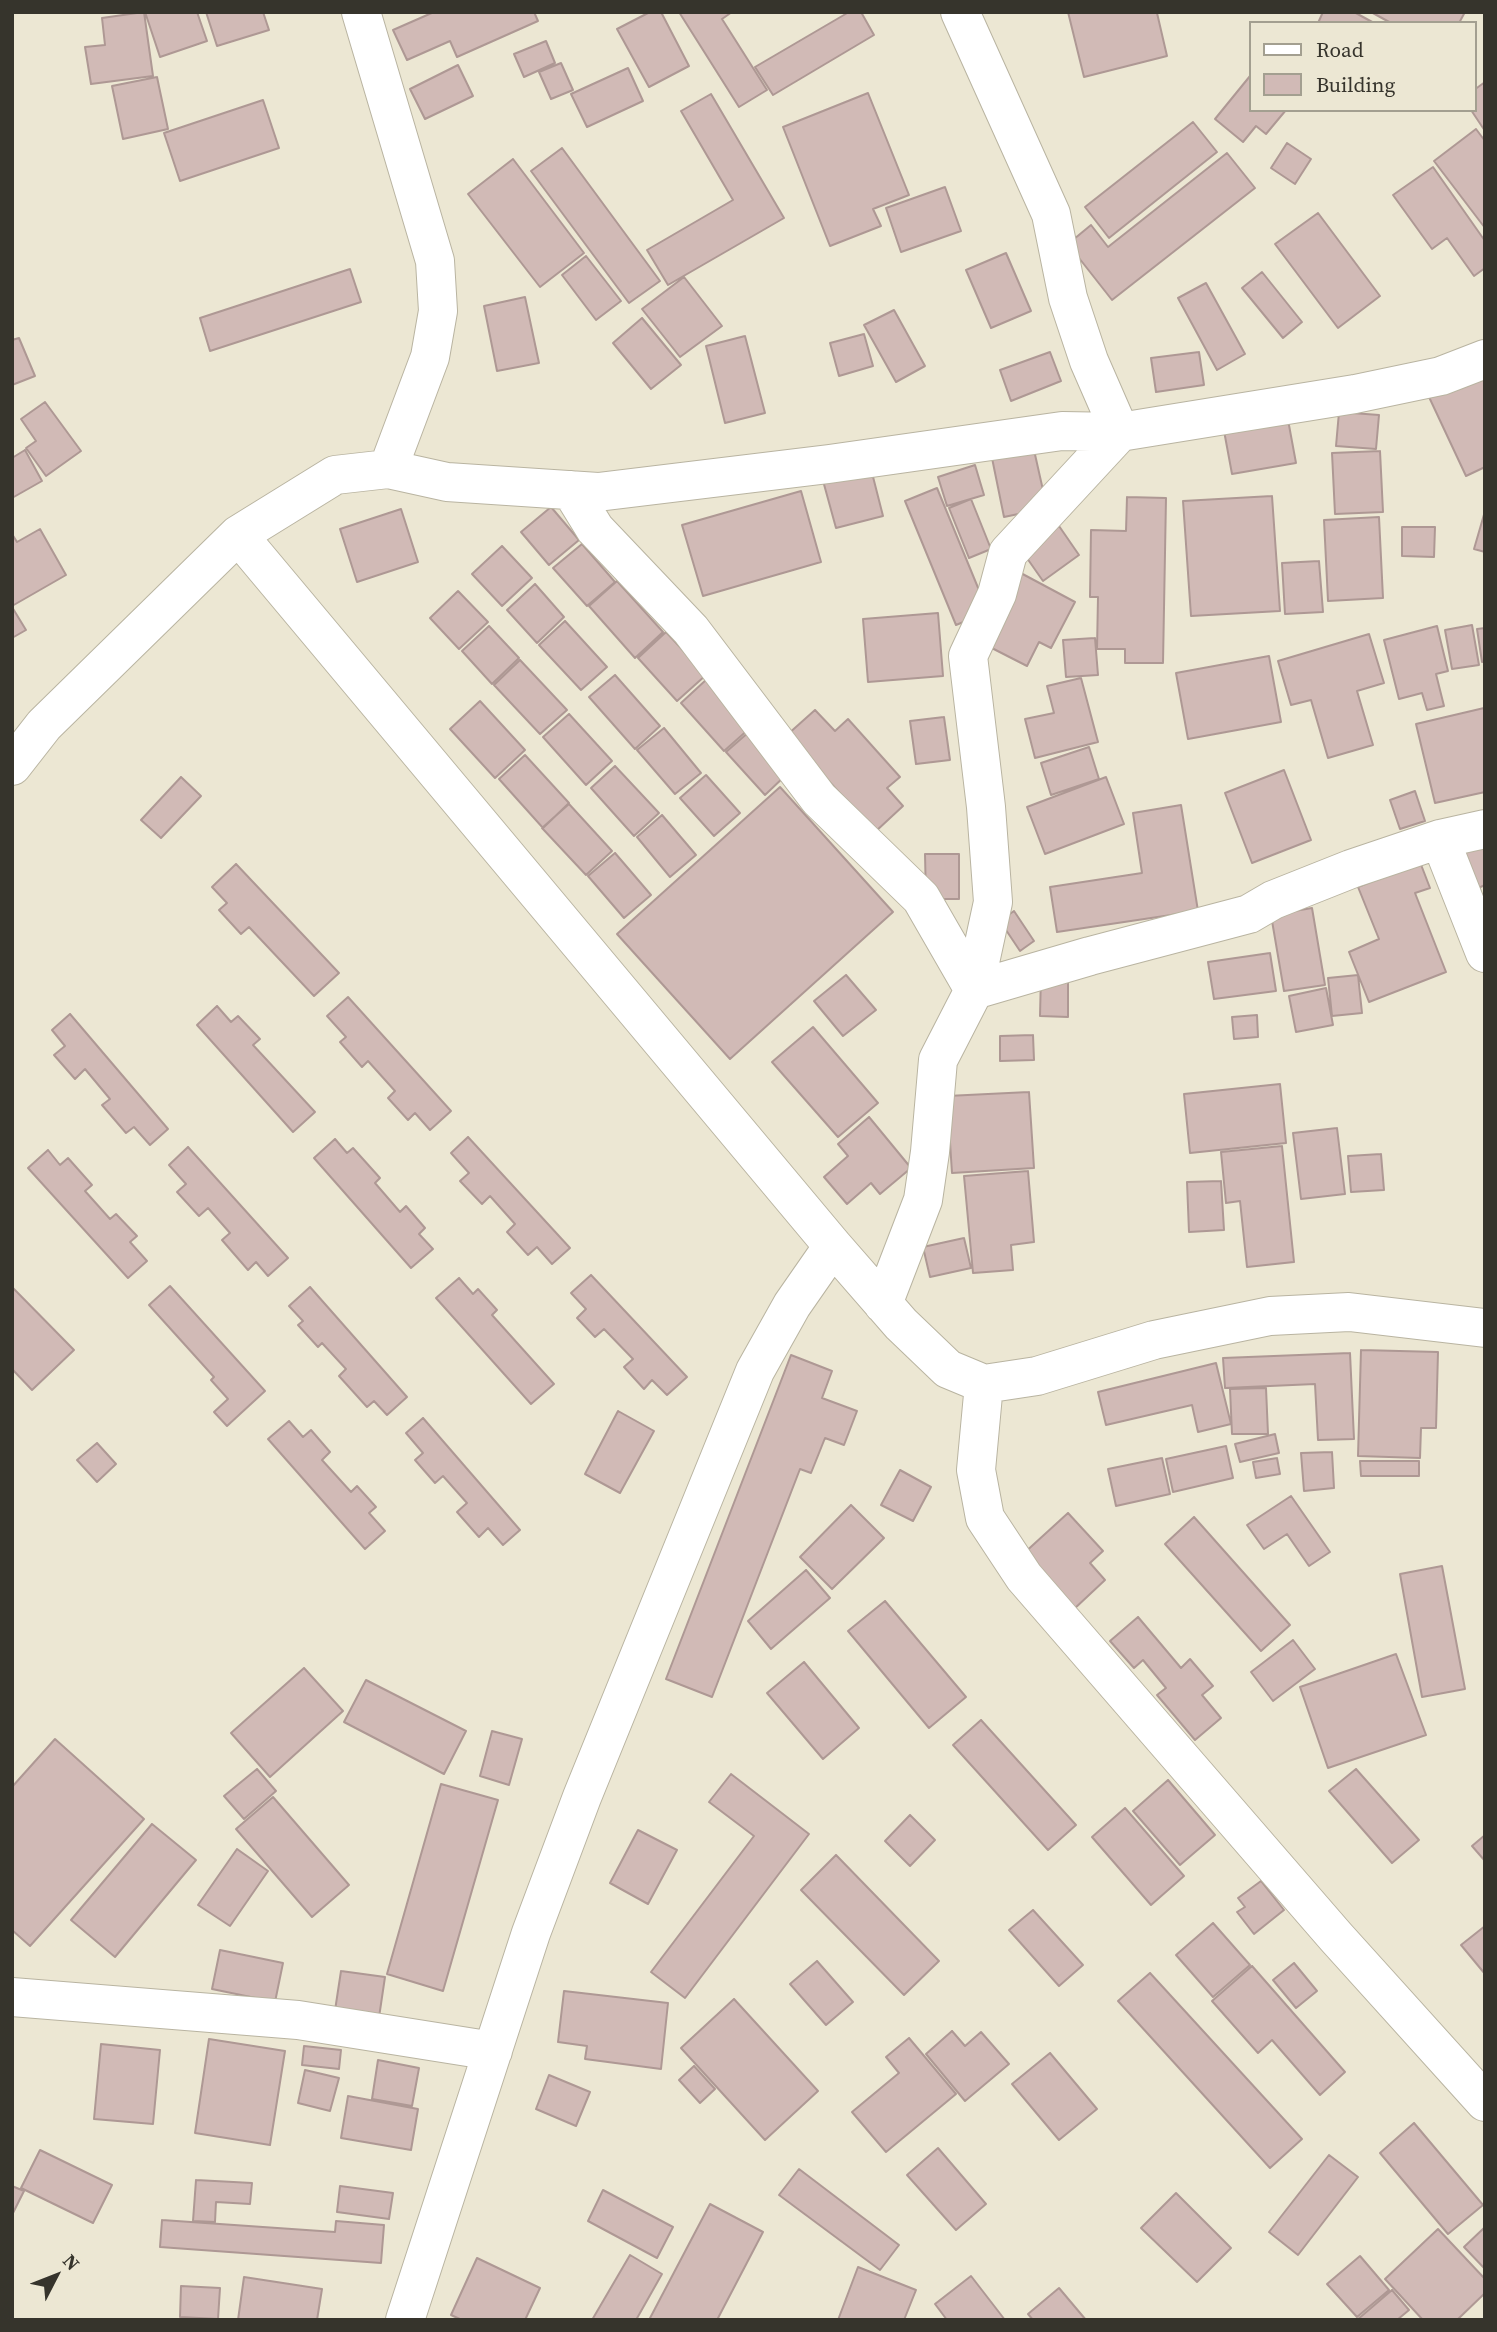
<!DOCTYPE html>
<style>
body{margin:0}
#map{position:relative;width:1497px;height:2332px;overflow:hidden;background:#ece7d3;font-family:"Source Serif 4",serif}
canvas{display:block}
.frame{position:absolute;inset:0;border:14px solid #36342c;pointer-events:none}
.legend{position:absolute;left:1249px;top:21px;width:228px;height:91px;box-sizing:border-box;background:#ece7d3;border:2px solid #a39f90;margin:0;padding:9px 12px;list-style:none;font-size:21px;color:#36342c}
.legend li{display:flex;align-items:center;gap:14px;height:35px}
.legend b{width:35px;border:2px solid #a39f90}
.north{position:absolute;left:21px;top:2241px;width:70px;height:70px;-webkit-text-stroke:5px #ece7d3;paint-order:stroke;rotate:48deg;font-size:19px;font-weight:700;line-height:28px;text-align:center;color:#36342c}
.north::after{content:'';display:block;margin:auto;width:24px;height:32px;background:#36342c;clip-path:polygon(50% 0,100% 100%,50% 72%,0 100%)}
</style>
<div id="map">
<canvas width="1497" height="2332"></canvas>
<div class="frame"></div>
<ul class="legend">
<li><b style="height:9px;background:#fff"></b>Road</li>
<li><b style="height:19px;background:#d1bab6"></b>Building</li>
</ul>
<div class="north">N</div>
</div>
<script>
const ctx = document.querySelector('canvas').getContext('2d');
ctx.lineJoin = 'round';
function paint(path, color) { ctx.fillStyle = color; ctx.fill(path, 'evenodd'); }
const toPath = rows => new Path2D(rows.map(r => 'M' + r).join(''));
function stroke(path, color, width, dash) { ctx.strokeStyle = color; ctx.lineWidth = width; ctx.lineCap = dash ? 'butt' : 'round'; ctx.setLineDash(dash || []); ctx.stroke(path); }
const building = toPath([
 [144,12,153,76,91,84,85,47,105,45,102,18,144,12],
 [145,12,197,12,207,41,160,57,145,12],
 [206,12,263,12,269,30,217,46,206,12],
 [434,12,534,12,538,21,457,57,450,41,407,60,393,30,434,12],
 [650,12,661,12,689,66,649,87,617,29,650,12],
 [679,12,732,12,722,19,767,90,739,107,679,12],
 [849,12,861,12,874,35,773,95,755,67,849,12],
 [1068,12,1162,12,1157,13,1167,56,1084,77,1068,12],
 [1323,12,1354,12,1374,23,1318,23,1323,12],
 [1371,12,1465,12,1459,23,1391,23,1371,12],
 [546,41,555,63,524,77,514,54,546,41],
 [561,63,573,90,551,99,539,72,561,63],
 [458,65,473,96,425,119,410,89,458,65],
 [628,68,643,101,587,127,571,94,628,68],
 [1250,76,1250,110,1286,110,1266,134,1256,126,1243,142,1215,119,1250,76],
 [157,77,168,129,123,139,112,86,157,77],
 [1485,82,1485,131,1471,110,1474,110,1474,90,1485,82],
 [868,93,909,195,873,209,881,226,830,246,783,127,868,93],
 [711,94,784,218,668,285,647,250,733,200,681,111,711,94],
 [263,100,279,148,180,181,164,133,263,100],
 [1193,122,1217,152,1109,238,1085,207,1193,122],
 [1476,129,1485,141,1485,228,1434,161,1476,129],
 [1287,143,1311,159,1295,184,1271,168,1287,143],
 [562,148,660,281,629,303,531,171,562,148],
 [1227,153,1255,188,1112,300,1068,244,1091,225,1108,247,1227,153],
 [513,159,584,253,540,287,468,194,513,159],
 [1433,167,1485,241,1485,268,1474,276,1447,238,1432,249,1393,195,1433,167],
 [945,187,961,231,901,252,886,208,945,187],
 [1318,213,1380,296,1338,328,1275,244,1318,213],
 [1006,253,1031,311,991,328,966,270,1006,253],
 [586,256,621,301,596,320,562,275,586,256],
 [350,269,361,302,210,351,200,318,350,269],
 [1262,272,1302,322,1283,338,1242,288,1262,272],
 [684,277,722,326,680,357,642,309,684,277],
 [1206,283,1245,354,1217,370,1178,298,1206,283],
 [525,297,539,363,497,371,484,306,525,297],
 [894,310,925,366,896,382,864,325,894,310],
 [642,318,681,365,651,389,613,343,642,318],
 [864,334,873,366,839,376,830,343,864,334],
 [745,336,765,413,725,423,706,346,745,336],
 [19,338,35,376,12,385,12,340,19,338],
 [1050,352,1061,381,1011,401,1000,370,1050,352],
 [1199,352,1204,385,1156,392,1151,358,1199,352],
 [1485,371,1485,467,1466,476,1429,397,1485,371],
 [45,402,81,451,46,476,26,448,36,441,21,419,45,402],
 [1286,409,1296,463,1232,474,1222,420,1286,409],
 [1339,412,1379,415,1376,449,1336,446,1339,412],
 [25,450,42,481,12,498,12,458,25,450],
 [1034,450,1047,508,1004,517,992,458,1034,450],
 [1380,451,1383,512,1335,514,1332,453,1380,451],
 [870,465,883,516,836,528,822,477,870,465],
 [975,465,984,495,947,506,938,477,975,465],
 [937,488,988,612,956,625,905,501,937,488],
 [801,491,821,562,703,596,682,525,801,491],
 [1272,496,1280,611,1191,616,1183,501,1272,496],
 [1127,497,1166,498,1163,663,1125,663,1125,649,1097,649,1098,597,1090,597,1091,530,1126,531,1127,497],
 [971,499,991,549,969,558,949,508,971,499],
 [551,507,579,540,549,565,521,532,551,507],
 [401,509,418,562,357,582,340,529,401,509],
 [1485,511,1485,552,1474,549,1485,511],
 [1379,517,1383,598,1328,601,1324,520,1379,517],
 [1059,526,1079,555,1043,581,1022,551,1059,526],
 [1402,527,1435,527,1434,557,1402,556,1402,527],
 [40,529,66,575,12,606,12,534,17,542,40,529],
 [582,544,615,582,587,606,553,568,582,544],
 [502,546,532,578,502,606,472,574,502,546],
 [1319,561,1323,612,1285,614,1282,563,1319,561],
 [1017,571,1075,602,1051,648,1039,642,1027,666,980,642,1017,571],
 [617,581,663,632,635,658,589,606,617,581],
 [535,584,564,617,537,643,507,610,535,584],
 [458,591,488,622,459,649,430,618,458,591],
 [12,607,26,630,12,638,12,607],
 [938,613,943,676,868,682,863,619,938,613],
 [565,621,607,667,581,690,539,645,565,621],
 [1472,625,1479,665,1452,669,1445,630,1472,625],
 [489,626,519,658,492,684,462,651,489,626],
 [1437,626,1448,671,1436,674,1444,706,1427,710,1422,693,1399,699,1384,640,1437,626],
 [1485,628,1485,661,1482,662,1477,629,1485,628],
 [666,632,706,675,677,701,638,658,666,632],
 [1369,634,1384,683,1357,691,1373,745,1328,758,1311,700,1291,705,1278,661,1369,634],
 [1095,638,1098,675,1066,677,1063,640,1095,638],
 [1269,656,1281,722,1188,739,1176,673,1269,656],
 [520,660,567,710,540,734,494,685,520,660],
 [615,675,660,726,635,749,589,697,615,675],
 [1081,678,1098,742,1035,758,1025,719,1054,713,1047,686,1081,678],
 [707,679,750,728,724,751,681,703,707,679],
 [480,701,525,750,495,778,450,729,480,701],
 [1484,708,1485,792,1435,803,1416,724,1484,708],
 [815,710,835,731,848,719,900,777,887,788,903,806,875,832,787,735,815,710],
 [569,714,612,761,586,785,543,737,569,714],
 [944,717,950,760,916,764,910,721,944,717],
 [664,728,701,773,675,794,637,750,664,728],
 [750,731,788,773,765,795,726,752,750,731],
 [1089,747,1099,779,1051,795,1041,763,1089,747],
 [525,755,569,803,543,828,499,779,525,755],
 [615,766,659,813,634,836,591,788,615,766],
 [1284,770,1311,840,1252,863,1225,793,1284,770],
 [706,775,740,813,714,836,680,798,706,775],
 [181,777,201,796,161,838,141,820,181,777],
 [1106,777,1124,824,1045,854,1027,807,1106,777],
 [780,787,893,912,730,1059,617,934,780,787],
 [1415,791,1425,821,1400,829,1390,800,1415,791],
 [569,804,612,851,586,875,542,828,569,804],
 [1181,805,1198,911,1057,932,1050,887,1142,873,1133,813,1181,805],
 [662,815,696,855,670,877,637,837,662,815],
 [1485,842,1485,885,1467,893,1451,856,1485,842],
 [615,853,651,895,624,918,588,876,615,853],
 [925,854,959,854,959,899,926,899,925,854],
 [1420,862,1430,888,1415,893,1446,972,1369,1002,1349,952,1379,939,1358,887,1420,862],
 [236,864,339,973,314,996,249,927,241,934,219,910,227,903,212,887,236,864],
 [1312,908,1325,985,1284,991,1271,915,1312,908],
 [1014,911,1034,941,1020,951,1000,921,1014,911],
 [1270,953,1276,991,1214,999,1208,962,1270,953],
 [846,975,876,1010,843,1036,814,1001,846,975],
 [1041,975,1068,975,1068,1017,1040,1016,1041,975],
 [1358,975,1362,1013,1332,1016,1328,978,1358,975],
 [1326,988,1333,1025,1296,1032,1289,996,1326,988],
 [348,997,451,1111,430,1130,415,1113,408,1120,388,1098,395,1091,368,1061,362,1067,340,1042,346,1037,327,1016,348,997],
 [217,1006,231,1022,238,1016,260,1039,253,1045,315,1112,293,1132,197,1025,217,1006],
 [70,1014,168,1129,150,1145,134,1127,126,1133,102,1105,110,1099,85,1069,75,1079,54,1055,65,1046,52,1030,70,1014],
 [1257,1015,1258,1037,1234,1039,1232,1017,1257,1015],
 [813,1027,878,1103,838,1137,772,1062,813,1027],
 [1033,1035,1034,1060,1000,1061,1000,1036,1033,1035],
 [1280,1084,1286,1143,1190,1153,1184,1094,1280,1084],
 [1029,1092,1034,1168,952,1173,947,1096,1029,1092],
 [869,1117,911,1168,880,1194,871,1183,847,1204,824,1177,848,1156,838,1144,869,1117],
 [1337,1128,1345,1194,1301,1199,1293,1133,1337,1128],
 [468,1137,570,1248,552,1264,537,1247,528,1255,507,1232,515,1224,490,1196,482,1204,460,1181,469,1173,451,1153,468,1137],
 [335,1139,347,1153,353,1148,380,1178,375,1183,400,1212,406,1206,425,1228,419,1234,433,1249,411,1268,314,1158,335,1139],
 [1282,1146,1294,1262,1247,1267,1240,1201,1226,1203,1221,1152,1282,1146],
 [188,1147,288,1258,268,1276,256,1262,248,1270,222,1240,230,1233,208,1208,199,1216,177,1192,186,1184,169,1165,188,1147],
 [48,1150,60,1165,68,1158,92,1185,85,1191,110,1219,116,1214,137,1236,130,1242,147,1261,128,1278,28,1168,48,1150],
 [1381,1154,1384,1190,1351,1192,1348,1156,1381,1154],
 [1028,1171,1034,1242,1011,1245,1013,1270,973,1273,964,1176,1028,1171],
 [1221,1181,1224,1230,1189,1232,1187,1182,1221,1181],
 [964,1238,971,1268,930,1277,923,1247,964,1238],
 [591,1275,687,1377,667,1395,652,1380,644,1389,624,1367,633,1359,604,1329,595,1337,577,1318,586,1309,571,1293,591,1275],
 [459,1278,473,1294,478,1289,497,1310,492,1315,554,1384,531,1404,436,1298,459,1278],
 [170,1286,265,1391,227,1426,214,1412,228,1399,211,1380,214,1377,149,1305,170,1286],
 [12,1287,74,1350,32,1390,12,1369,12,1287],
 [310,1287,407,1397,387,1415,374,1401,367,1407,339,1376,346,1369,322,1343,318,1347,298,1325,303,1321,289,1306,310,1287],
 [1361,1350,1438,1352,1436,1428,1421,1428,1420,1458,1358,1456,1361,1350],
 [1350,1353,1354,1439,1318,1440,1315,1384,1225,1388,1223,1358,1350,1353],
 [791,1355,832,1371,822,1398,857,1411,844,1445,825,1438,811,1473,800,1469,712,1697,666,1679,791,1355],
 [1216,1363,1231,1424,1198,1432,1192,1405,1106,1425,1098,1392,1216,1363],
 [1266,1388,1268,1434,1232,1434,1230,1389,1266,1388],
 [618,1411,654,1431,620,1493,585,1474,618,1411],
 [423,1418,520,1530,503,1545,488,1528,479,1537,457,1512,467,1503,443,1476,435,1483,415,1460,423,1453,406,1433,423,1418],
 [289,1421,303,1437,311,1430,330,1452,322,1460,351,1492,357,1486,376,1507,369,1513,385,1531,365,1549,268,1439,289,1421],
 [1275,1434,1279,1453,1240,1462,1235,1444,1275,1434],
 [97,1443,116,1464,97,1482,77,1460,97,1443],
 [1226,1446,1233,1478,1173,1492,1166,1459,1226,1446],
 [1332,1452,1334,1488,1304,1491,1301,1453,1332,1452],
 [1162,1458,1170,1494,1116,1506,1108,1469,1162,1458],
 [1277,1458,1280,1474,1256,1478,1253,1462,1277,1458],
 [1360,1461,1419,1461,1419,1476,1361,1476,1360,1461],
 [900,1470,931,1487,913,1521,881,1505,900,1470],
 [1291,1496,1330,1552,1309,1566,1287,1534,1264,1549,1247,1525,1291,1496],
 [851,1505,884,1538,832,1589,800,1557,851,1505],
 [1068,1513,1103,1551,1090,1563,1105,1580,1073,1610,1022,1555,1068,1513],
 [1194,1517,1290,1625,1261,1651,1165,1544,1194,1517],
 [1442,1566,1465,1689,1422,1697,1400,1574,1442,1566],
 [806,1570,830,1598,771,1649,748,1621,806,1570],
 [885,1601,966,1697,929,1728,848,1631,885,1601],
 [1138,1617,1181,1668,1190,1659,1213,1686,1202,1695,1221,1718,1195,1740,1157,1695,1166,1688,1143,1660,1134,1668,1110,1641,1138,1617],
 [1293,1640,1315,1669,1273,1701,1251,1672,1293,1640],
 [1396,1654,1426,1735,1328,1768,1300,1687,1396,1654],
 [804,1662,859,1728,823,1759,767,1693,804,1662],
 [304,1668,343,1711,270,1777,231,1733,304,1668],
 [366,1680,466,1731,444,1774,344,1722,366,1680],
 [981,1720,1076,1825,1048,1850,953,1745,981,1720],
 [492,1731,522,1739,509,1785,480,1776,492,1731],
 [55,1739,144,1819,30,1946,12,1930,12,1787,55,1739],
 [257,1769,276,1791,244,1819,224,1796,257,1769],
 [1356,1769,1419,1840,1392,1863,1329,1791,1356,1769],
 [731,1774,809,1834,685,1998,651,1972,754,1836,709,1802,731,1774],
 [1168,1780,1215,1835,1180,1865,1133,1811,1168,1780],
 [441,1784,498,1800,443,1991,387,1974,441,1784],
 [273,1797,349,1885,312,1917,236,1829,273,1797],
 [1125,1808,1184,1876,1151,1905,1092,1837,1125,1808],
 [910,1815,935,1840,910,1866,885,1841,910,1815],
 [152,1824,196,1860,115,1957,71,1920,152,1824],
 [638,1830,677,1850,648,1904,610,1883,638,1830],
 [1485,1835,1485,1861,1472,1846,1485,1835],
 [237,1849,268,1871,230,1926,198,1905,237,1849],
 [836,1855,939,1961,904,1995,801,1890,836,1855],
 [1261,1881,1284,1910,1254,1934,1237,1912,1245,1907,1238,1898,1261,1881],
 [1033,1910,1083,1965,1059,1986,1009,1930,1033,1910],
 [1213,1923,1250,1965,1213,1997,1176,1955,1213,1923],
 [1485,1926,1485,1974,1461,1945,1485,1926],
 [220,1950,283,1963,275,2002,212,1989,220,1950],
 [817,1961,853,2002,826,2025,790,1984,817,1961],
 [1294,1963,1317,1991,1296,2008,1273,1980,1294,1963],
 [1252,1966,1345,2072,1320,2095,1272,2040,1258,2053,1212,2001,1252,1966],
 [341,1971,385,1977,378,2024,334,2017,341,1971],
 [1150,1973,1302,2139,1270,2168,1118,2001,1150,1973],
 [564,1991,668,2003,661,2069,585,2059,587,2046,558,2042,564,1991],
 [734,1999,818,2091,765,2140,681,2048,734,1999],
 [952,2031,965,2046,981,2032,1009,2064,965,2101,926,2054,952,2031],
 [909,2038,956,2094,886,2152,852,2112,899,2073,886,2057,909,2038],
 [209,2039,285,2051,270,2145,195,2133,209,2039],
 [101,2044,160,2050,153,2124,94,2119,101,2044],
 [304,2046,341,2050,339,2069,302,2065,304,2046],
 [1050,2053,1097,2109,1059,2140,1012,2084,1050,2053],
 [378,2060,419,2068,412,2106,372,2099,378,2060],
 [694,2066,715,2089,700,2103,679,2080,694,2066],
 [305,2070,339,2078,330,2111,298,2103,305,2070],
 [549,2075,590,2092,576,2126,536,2109,549,2075],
 [348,2096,418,2109,411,2150,341,2138,348,2096],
 [1414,2123,1483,2205,1448,2234,1380,2153,1414,2123],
 [938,2148,986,2204,956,2230,907,2175,938,2148],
 [40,2150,112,2185,93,2223,21,2188,40,2150],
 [1329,2155,1358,2177,1298,2255,1269,2232,1329,2155],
 [799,2169,899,2245,880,2270,779,2195,799,2169],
 [196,2180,252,2183,250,2204,216,2202,215,2222,193,2221,196,2180],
 [12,2186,24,2191,12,2215,12,2186],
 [340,2186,393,2193,389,2219,337,2212,340,2186],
 [603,2190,673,2227,657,2258,588,2221,603,2190],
 [1176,2193,1231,2248,1197,2282,1141,2228,1176,2193],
 [710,2204,763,2232,717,2320,649,2320,710,2204],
 [162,2220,335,2232,336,2221,384,2225,381,2263,160,2247,162,2220],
 [1485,2227,1485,2269,1464,2247,1485,2227],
 [1438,2229,1485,2279,1485,2293,1457,2320,1423,2320,1385,2279,1438,2229],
 [630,2255,662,2274,636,2320,592,2320,630,2255],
 [1360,2256,1389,2290,1357,2317,1327,2284,1360,2256],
 [477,2258,540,2288,525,2320,462,2320,451,2315,477,2258],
 [858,2267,916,2290,904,2320,838,2320,858,2267],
 [971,2276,1005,2320,947,2320,935,2304,971,2276],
 [244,2277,322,2289,317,2320,238,2320,244,2277],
 [181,2286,220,2288,218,2319,180,2317,181,2286],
 [1059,2288,1086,2320,1033,2320,1028,2314,1059,2288],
 [1392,2290,1409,2310,1397,2320,1357,2320,1392,2290]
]);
paint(building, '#d1bab6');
stroke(building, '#ae9894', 2);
const street = toPath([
 [361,12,435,261,438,311,430,357,388,469],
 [571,490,595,529,691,630,819,799,921,898,974,990,1090,956,1249,914,1273,900,1351,869,1440,839,1485,829],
 [238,535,833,1246,901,1324,948,1369,984,1384,1037,1376,1154,1340,1270,1316,1349,1312,1485,1328],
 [12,766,44,725,238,535,335,475,388,469,447,482,598,492,829,464,1062,431,1120,432,1355,394,1441,376,1485,359],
 [1440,839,1485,953],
 [883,1304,923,1200,930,1152,938,1060,974,990,993,902,986,807,968,656,997,594,1008,553,1120,432,1089,361,1068,298,1051,214,960,12],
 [984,1384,976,1470,985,1518,1024,1577,1336,1937,1485,2102],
 [12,1997,298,2020,493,2051],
 [405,2320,531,1933,582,1797,755,1371,792,1305,833,1246]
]);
stroke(street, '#b9b4a1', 40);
stroke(street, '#fff', 38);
</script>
